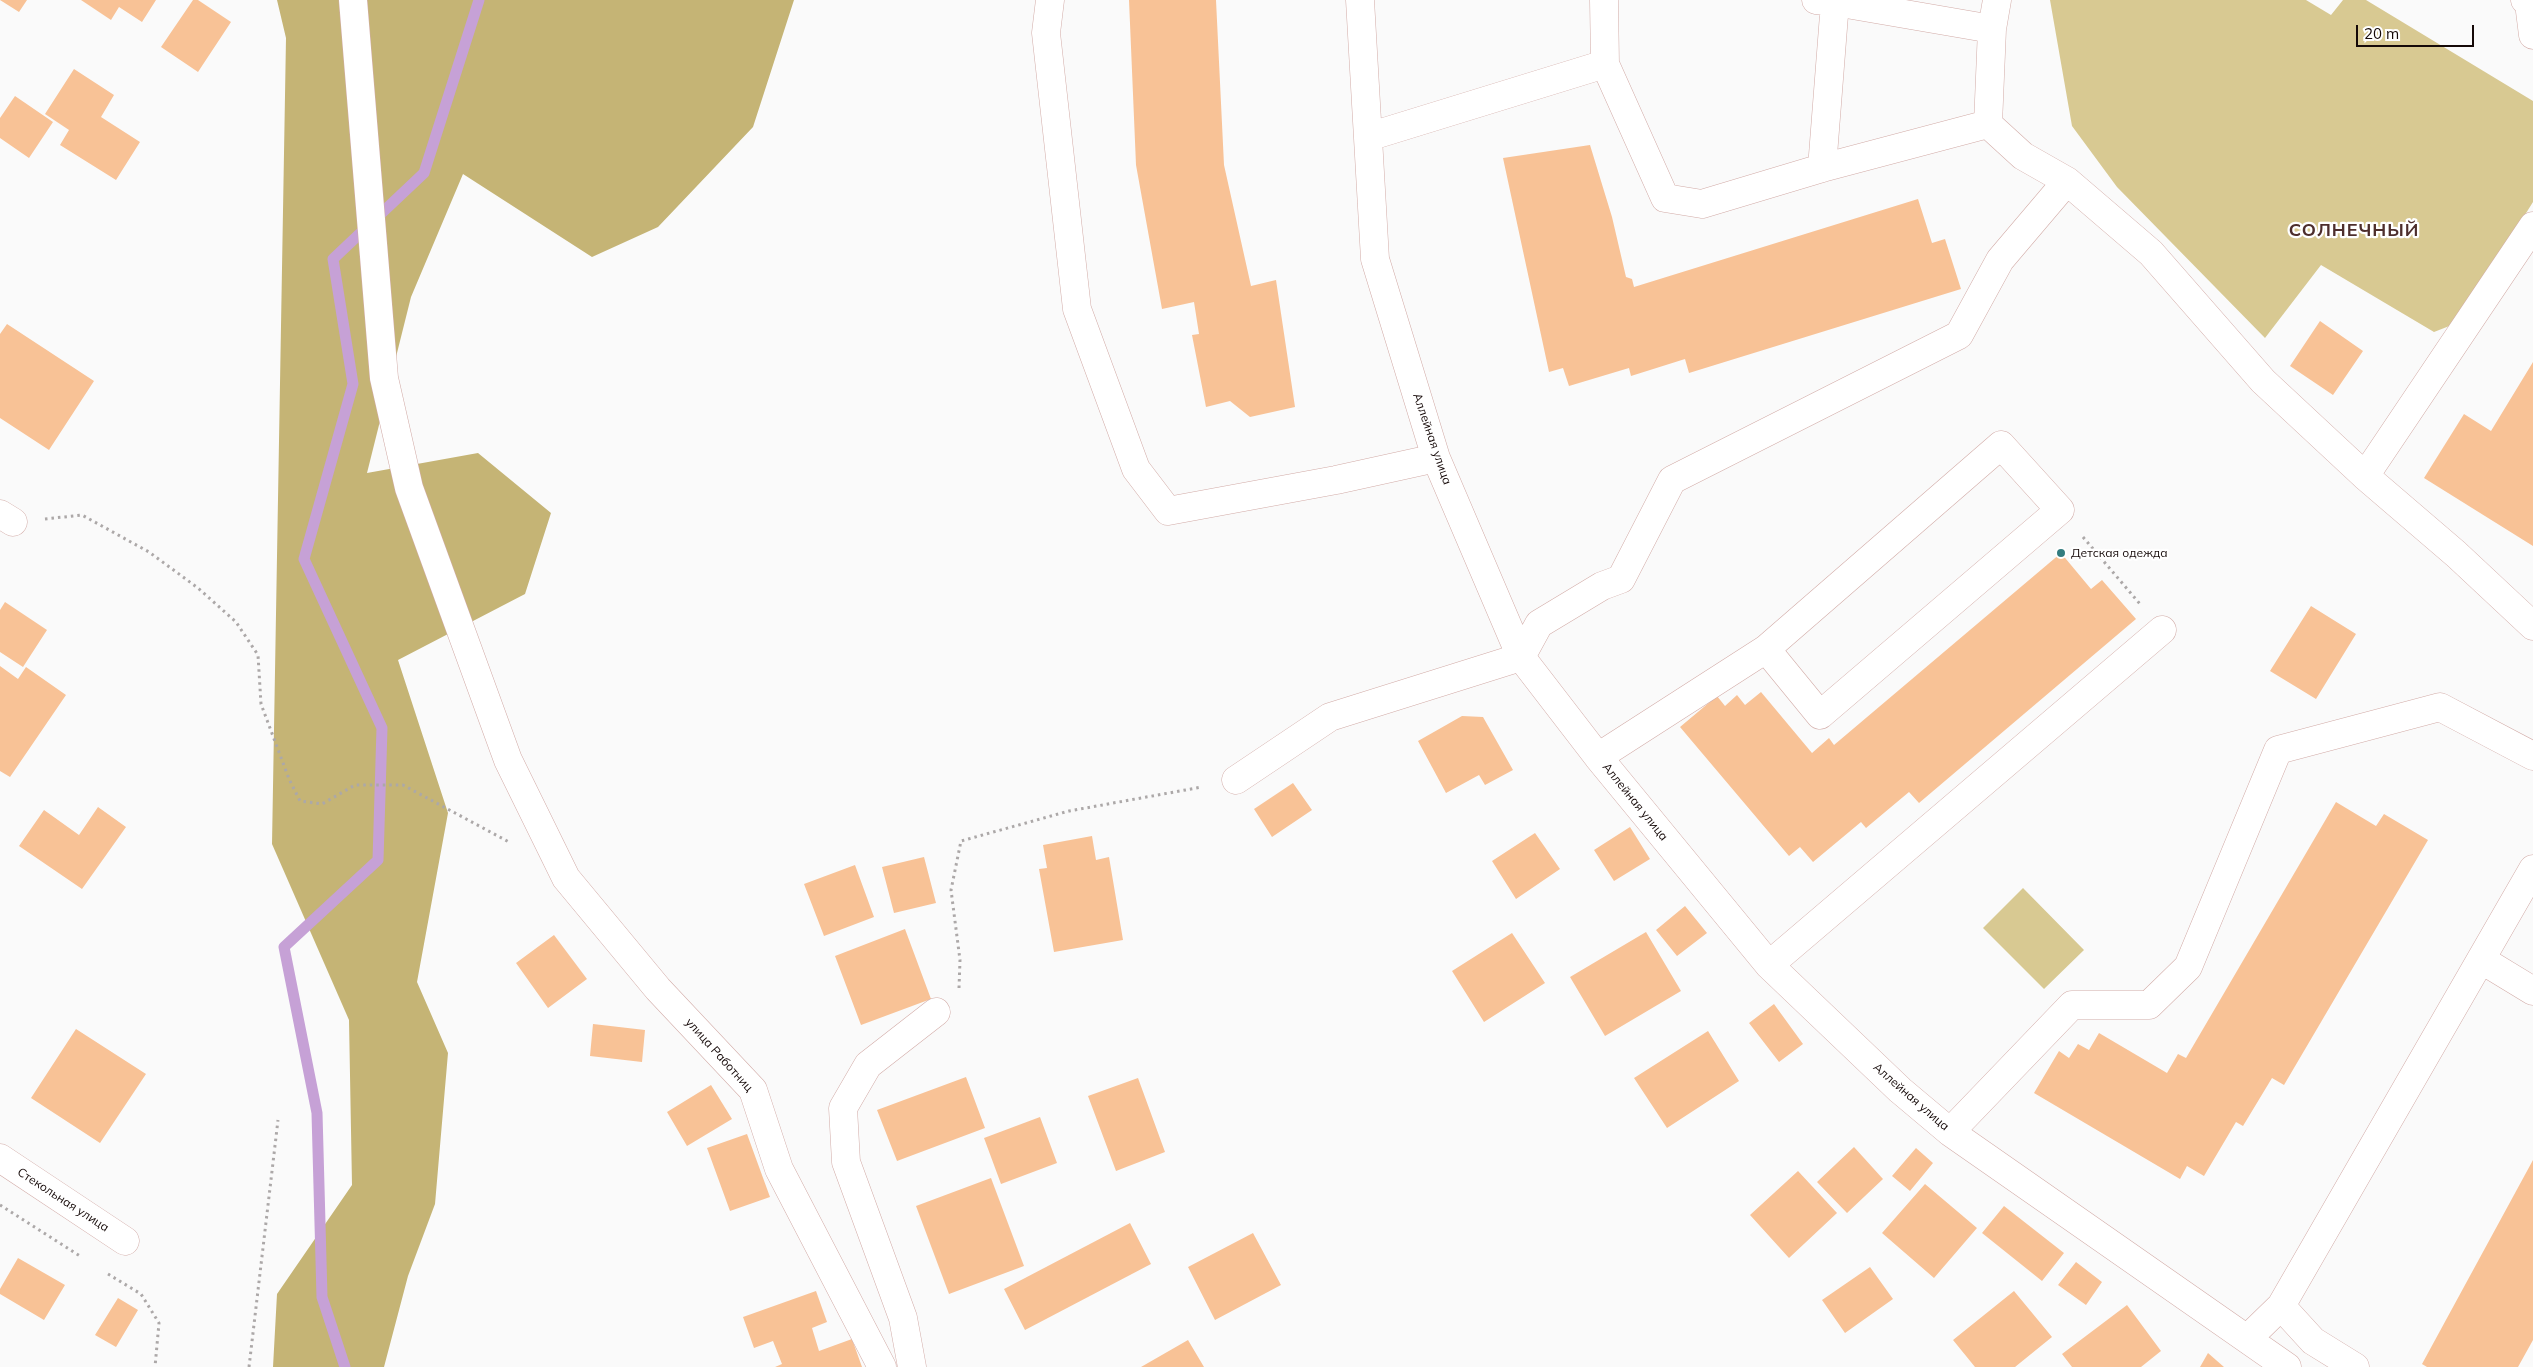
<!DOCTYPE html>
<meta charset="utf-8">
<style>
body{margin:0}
#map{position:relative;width:2533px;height:1367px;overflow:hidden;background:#fafafa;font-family:Mulish,sans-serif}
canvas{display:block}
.scale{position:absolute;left:2356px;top:25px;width:118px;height:22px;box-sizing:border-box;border:2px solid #150908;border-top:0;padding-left:6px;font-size:15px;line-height:18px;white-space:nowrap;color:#150908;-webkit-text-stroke:4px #fff;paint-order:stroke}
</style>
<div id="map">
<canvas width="2533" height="1367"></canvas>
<div class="scale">20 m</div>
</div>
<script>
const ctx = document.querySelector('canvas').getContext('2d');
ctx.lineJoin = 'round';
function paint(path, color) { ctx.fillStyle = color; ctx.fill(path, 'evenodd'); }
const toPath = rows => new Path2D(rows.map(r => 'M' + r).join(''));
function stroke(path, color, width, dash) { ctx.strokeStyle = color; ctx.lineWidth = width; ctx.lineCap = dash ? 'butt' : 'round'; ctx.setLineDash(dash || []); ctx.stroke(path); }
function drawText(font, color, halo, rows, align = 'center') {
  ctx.font = font + ' Mulish,sans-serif'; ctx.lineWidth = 4.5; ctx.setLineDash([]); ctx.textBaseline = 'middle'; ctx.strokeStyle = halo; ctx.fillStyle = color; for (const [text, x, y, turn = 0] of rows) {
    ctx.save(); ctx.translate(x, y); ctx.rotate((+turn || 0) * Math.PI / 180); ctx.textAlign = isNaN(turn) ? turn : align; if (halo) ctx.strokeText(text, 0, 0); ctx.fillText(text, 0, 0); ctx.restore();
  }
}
paint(toPath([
 [2050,0,2306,0,2331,15,2343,0,2366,0,2533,101,2533,202,2457,323,2434,332,2321,265,2265,338,2117,187,2072,126],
 [2023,888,2084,950,2044,989,1983,928]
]), '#d8c992');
paint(toPath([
 [277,0,794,0,753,127,658,227,592,257,463,174,411,297,367,473,478,453,551,513,525,594,398,660,448,813,417,982,448,1053,435,1204,408,1276,384,1367,273,1367,277,1294,352,1185,349,1020,272,844,286,38]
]), '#c5b475');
stroke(toPath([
 [345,1367,322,1297,317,1113,284,947,378,860,382,728,304,559,353,384,333,259,424,173,479,0]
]), '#c6a1d6', 11);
paint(toPath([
 [0,0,27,0,19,12],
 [81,0,156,0,142,22,119,7,111,20],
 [193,0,198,0,231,22,198,72,161,47],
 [1129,0,1216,0,1224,165,1251,286,1276,280,1295,407,1250,417,1230,401,1206,407,1192,335,1199,334,1194,302,1162,309,1136,165],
 [74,69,114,95,101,117,140,142,116,180,60,145,69,130,45,114],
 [15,96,53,122,29,158,0,138,0,118],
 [1590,145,1612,217,1626,277,1632,279,1634,287,1918,199,1932,243,1945,239,1961,289,1689,373,1685,359,1631,376,1629,368,1569,386,1563,368,1549,372,1503,158],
 [2320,321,2363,351,2333,395,2290,366],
 [7,324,94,381,49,450,0,418,0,334],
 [2533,362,2533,546,2424,478,2464,414,2491,431],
 [2061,553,2091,589,2102,580,2136,619,1919,803,1909,792,1866,828,1861,822,1813,862,1800,847,1789,856,1680,727,1717,696,1725,706,1737,695,1745,705,1761,692,1812,753,1829,738,1834,745],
 [5,602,47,630,23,667,0,652,0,610],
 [2311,606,2356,634,2316,699,2270,671],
 [0,666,18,679,26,667,66,695,10,777,0,771],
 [1462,716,1483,717,1513,770,1485,785,1479,775,1446,793,1418,741],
 [1293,783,1312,810,1272,837,1254,809],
 [2336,802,2376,826,2384,814,2428,840,2284,1085,2272,1078,2243,1126,2236,1122,2204,1176,2187,1166,2180,1179,2034,1093,2059,1051,2069,1058,2078,1044,2089,1050,2099,1033,2167,1073,2178,1054,2186,1058],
 [98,807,126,827,82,889,19,846,44,810,79,835],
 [1630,827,1650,859,1614,881,1594,850],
 [1535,833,1560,869,1516,899,1492,861],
 [1092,836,1096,860,1109,857,1123,940,1054,952,1039,869,1047,868,1043,845],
 [924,857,936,903,894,913,882,867],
 [855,865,874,917,824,936,804,884],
 [1685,906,1707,933,1677,956,1656,930],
 [905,929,931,999,861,1025,835,956],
 [1646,932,1681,991,1605,1036,1570,977],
 [1512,933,1545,983,1484,1022,1452,971],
 [554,935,587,979,548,1008,516,963],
 [1774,1004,1803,1044,1779,1062,1749,1023],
 [593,1024,645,1030,642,1062,590,1056],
 [76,1029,146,1074,100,1143,31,1098],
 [1708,1031,1739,1081,1667,1128,1634,1078],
 [966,1077,985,1128,897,1161,877,1110],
 [1138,1078,1165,1152,1116,1171,1088,1096],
 [711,1085,732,1119,687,1146,667,1112],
 [1040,1117,1057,1163,1001,1184,984,1138],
 [747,1134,770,1197,730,1211,707,1148],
 [1854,1147,1883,1179,1847,1213,1817,1182],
 [1916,1148,1933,1163,1910,1191,1892,1176],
 [2533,1160,2533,1340,2518,1367,2427,1367,2422,1364],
 [1798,1171,1837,1213,1789,1258,1750,1215],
 [991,1178,1024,1266,949,1294,916,1206],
 [1925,1184,1977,1228,1934,1278,1882,1233],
 [2004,1206,2064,1253,2042,1281,1982,1233],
 [1130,1223,1151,1264,1025,1330,1004,1289],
 [1253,1233,1281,1285,1215,1320,1188,1267],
 [18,1258,65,1285,44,1320,0,1294,0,1289],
 [2076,1262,2102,1282,2086,1305,2058,1285],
 [1870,1267,1893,1299,1845,1333,1822,1300],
 [816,1291,827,1322,812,1328,819,1351,852,1339,862,1367,775,1367,782,1364,773,1341,754,1348,743,1317],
 [2014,1291,2052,1337,2015,1367,1975,1367,1953,1340],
 [118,1298,138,1310,116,1347,95,1335],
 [2127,1305,2161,1351,2141,1367,2072,1367,2062,1354],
 [1188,1340,1204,1367,1141,1367],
 [2208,1353,2224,1367,2200,1367]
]), '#f8c296');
const minor = toPath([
 [353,0,384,378,409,488,508,760,566,878,658,989,753,1090,779,1169,882,1367],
 [1050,0,1046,33,1077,309,1136,469,1168,511,1336,480,1436,458],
 [1360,0,1375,259,1436,458,1521,657,1598,757,1769,965,1900,1090,1950,1132,2287,1367],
 [1604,0,1605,64],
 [1816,0,1835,2,1822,168],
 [1997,0,1992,29,1988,124,2023,156,2067,181,2151,253,2263,381,2365,476,2456,554,2533,626],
 [2525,0,2529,3,2533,35],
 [1835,2,1992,29],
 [1368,137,1605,64,1665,198,1702,204,1822,168,1988,124],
 [2365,476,2533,226],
 [0,514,13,522],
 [1598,757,1766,649,1820,715,2060,510,2001,445,1766,649],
 [1236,780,1330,717,1521,657,1539,624,1602,586,1621,579,1672,480,1959,335,2000,260,2067,181],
 [2482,960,2533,991],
 [1769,965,2162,630],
 [1950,1132,2072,1005,2149,1005,2188,967,2278,750,2440,707,2533,756],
 [0,1158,125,1241],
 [2281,1306,2313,1341,2355,1367],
 [2247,1339,2281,1306,2533,869],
 [912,1367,903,1318,846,1162,843,1108,868,1065,936,1012]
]);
stroke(minor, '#d2aba7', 29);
stroke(toPath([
 [45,519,82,515,149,552,198,588,236,622,258,655,261,704,289,779,300,801,322,804,355,785,403,785,509,842],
 [2083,537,2140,604],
 [959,988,960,960,951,890,961,841,1069,811,1202,787],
 [0,1205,80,1256],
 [108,1274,141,1294,159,1323,155,1367],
 [249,1367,278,1120]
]), '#aca8a8', 3, [2.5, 4]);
stroke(minor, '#fff', 28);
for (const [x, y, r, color] of [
 [2061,553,5,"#327c7f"]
]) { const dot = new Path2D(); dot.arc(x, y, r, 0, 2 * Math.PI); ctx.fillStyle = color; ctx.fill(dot); stroke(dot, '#fff', 2); }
drawText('12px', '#150908', '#fff', [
 ["Аллейная улица",1432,439,71],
 ["Аллейная улица",1635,802,51],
 ["улица Работниц",719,1055,48],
 ["Аллейная улица",1911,1097,41],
 ["Стекольная улица",63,1200,33]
]);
drawText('12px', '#150908', '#fff', [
 ["Детская одежда",2071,553]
], 'left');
ctx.letterSpacing = '1px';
drawText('bold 18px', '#4d2e2c', '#fff', [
 ["СОЛНЕЧНЫЙ",2354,231]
]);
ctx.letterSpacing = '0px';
</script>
